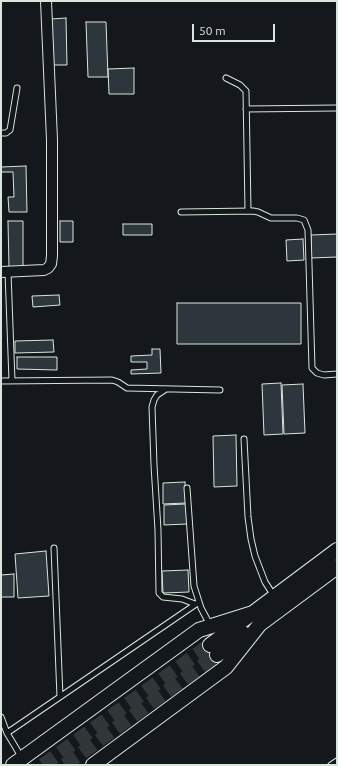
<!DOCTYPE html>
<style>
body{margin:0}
#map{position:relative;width:338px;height:766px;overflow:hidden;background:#14181c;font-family:Ubuntu,sans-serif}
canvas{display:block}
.frame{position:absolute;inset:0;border:2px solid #d8e6dc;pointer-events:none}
.scale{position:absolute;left:192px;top:24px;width:83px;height:18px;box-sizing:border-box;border:2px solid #d8e6dc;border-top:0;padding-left:5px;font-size:12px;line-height:14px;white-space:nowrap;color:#d8e6dc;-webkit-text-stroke:3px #14181c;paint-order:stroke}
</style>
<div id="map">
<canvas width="338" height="766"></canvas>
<div class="frame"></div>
<div class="scale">50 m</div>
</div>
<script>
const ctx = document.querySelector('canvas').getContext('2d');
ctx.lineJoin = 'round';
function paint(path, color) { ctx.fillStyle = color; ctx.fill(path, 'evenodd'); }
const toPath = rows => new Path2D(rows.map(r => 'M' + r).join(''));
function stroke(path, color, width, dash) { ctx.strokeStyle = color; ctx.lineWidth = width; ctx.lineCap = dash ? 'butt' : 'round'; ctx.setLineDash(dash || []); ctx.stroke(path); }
const building = toPath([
 [66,18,67,65,52,65,51,19,66,18],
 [86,22,106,22,108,77,88,77,86,22],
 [134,68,134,94,109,94,108,69,134,68],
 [26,166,27,212,9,212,8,197,14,197,13,172,1,172,1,167,26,166],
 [8,221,23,221,23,268,9,268,8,221],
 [60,221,73,221,73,242,60,242,60,221],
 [123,224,152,224,152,235,123,235,123,224],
 [337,234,337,257,311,258,311,235,337,234],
 [303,239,304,260,287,261,286,240,303,239],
 [59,295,60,305,33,307,32,296,59,295],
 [177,303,301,303,301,344,177,344,177,303],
 [53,340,54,352,15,353,15,341,53,340],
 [152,349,160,349,161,373,131,374,131,370,147,369,147,362,131,362,131,356,152,355,152,349],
 [17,357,57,357,57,370,17,369,17,357],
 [281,383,283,434,264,435,262,384,281,383],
 [303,384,305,433,284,434,282,385,303,384],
 [236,435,237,486,214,487,213,436,236,435],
 [185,482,186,503,163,504,163,483,185,482],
 [186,504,187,524,164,525,164,505,186,504],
 [46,551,49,596,18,598,15,554,46,551],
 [188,570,189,592,163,593,162,571,188,570],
 [14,574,14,597,1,597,1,575,14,574]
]);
paint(building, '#2c363c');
stroke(building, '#d8e6dc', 1);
stroke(toPath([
 [43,765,210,645],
 [65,765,217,655]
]), '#313739', 14, [14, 7]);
const service = toPath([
 [226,78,240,85,246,91,248,211],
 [246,109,337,108],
 [1,133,6,133,10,130,17,88],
 [181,212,253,211,258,212,271,218,297,218,304,220,308,230,312,368,317,373,324,375,337,374],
 [8,272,12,381],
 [1,381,112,380,118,382,127,388,220,390],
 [166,389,157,395,154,400,152,407,154,465,158,530,159,593,163,597,182,599,195,604],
 [244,439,248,517,251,539,255,556,265,582,274,596],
 [187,488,194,586,201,608,210,625],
 [54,548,60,697],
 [1,717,7,733,22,758],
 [7,733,199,602],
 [331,765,337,761]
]);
const minor = toPath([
 [1,272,44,270,48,268,51,264,52,256,52,140,46,1]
]);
const secondary = toPath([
 [210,645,337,550],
 [217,655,245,634],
 [13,765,199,630,253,613],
 [93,765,226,667,260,624,337,567]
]);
stroke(service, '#d8e6dc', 7);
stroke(minor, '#d8e6dc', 12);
stroke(secondary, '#d8e6dc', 16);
stroke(service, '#14181c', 5);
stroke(minor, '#14181c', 10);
stroke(secondary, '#14181c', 14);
</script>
